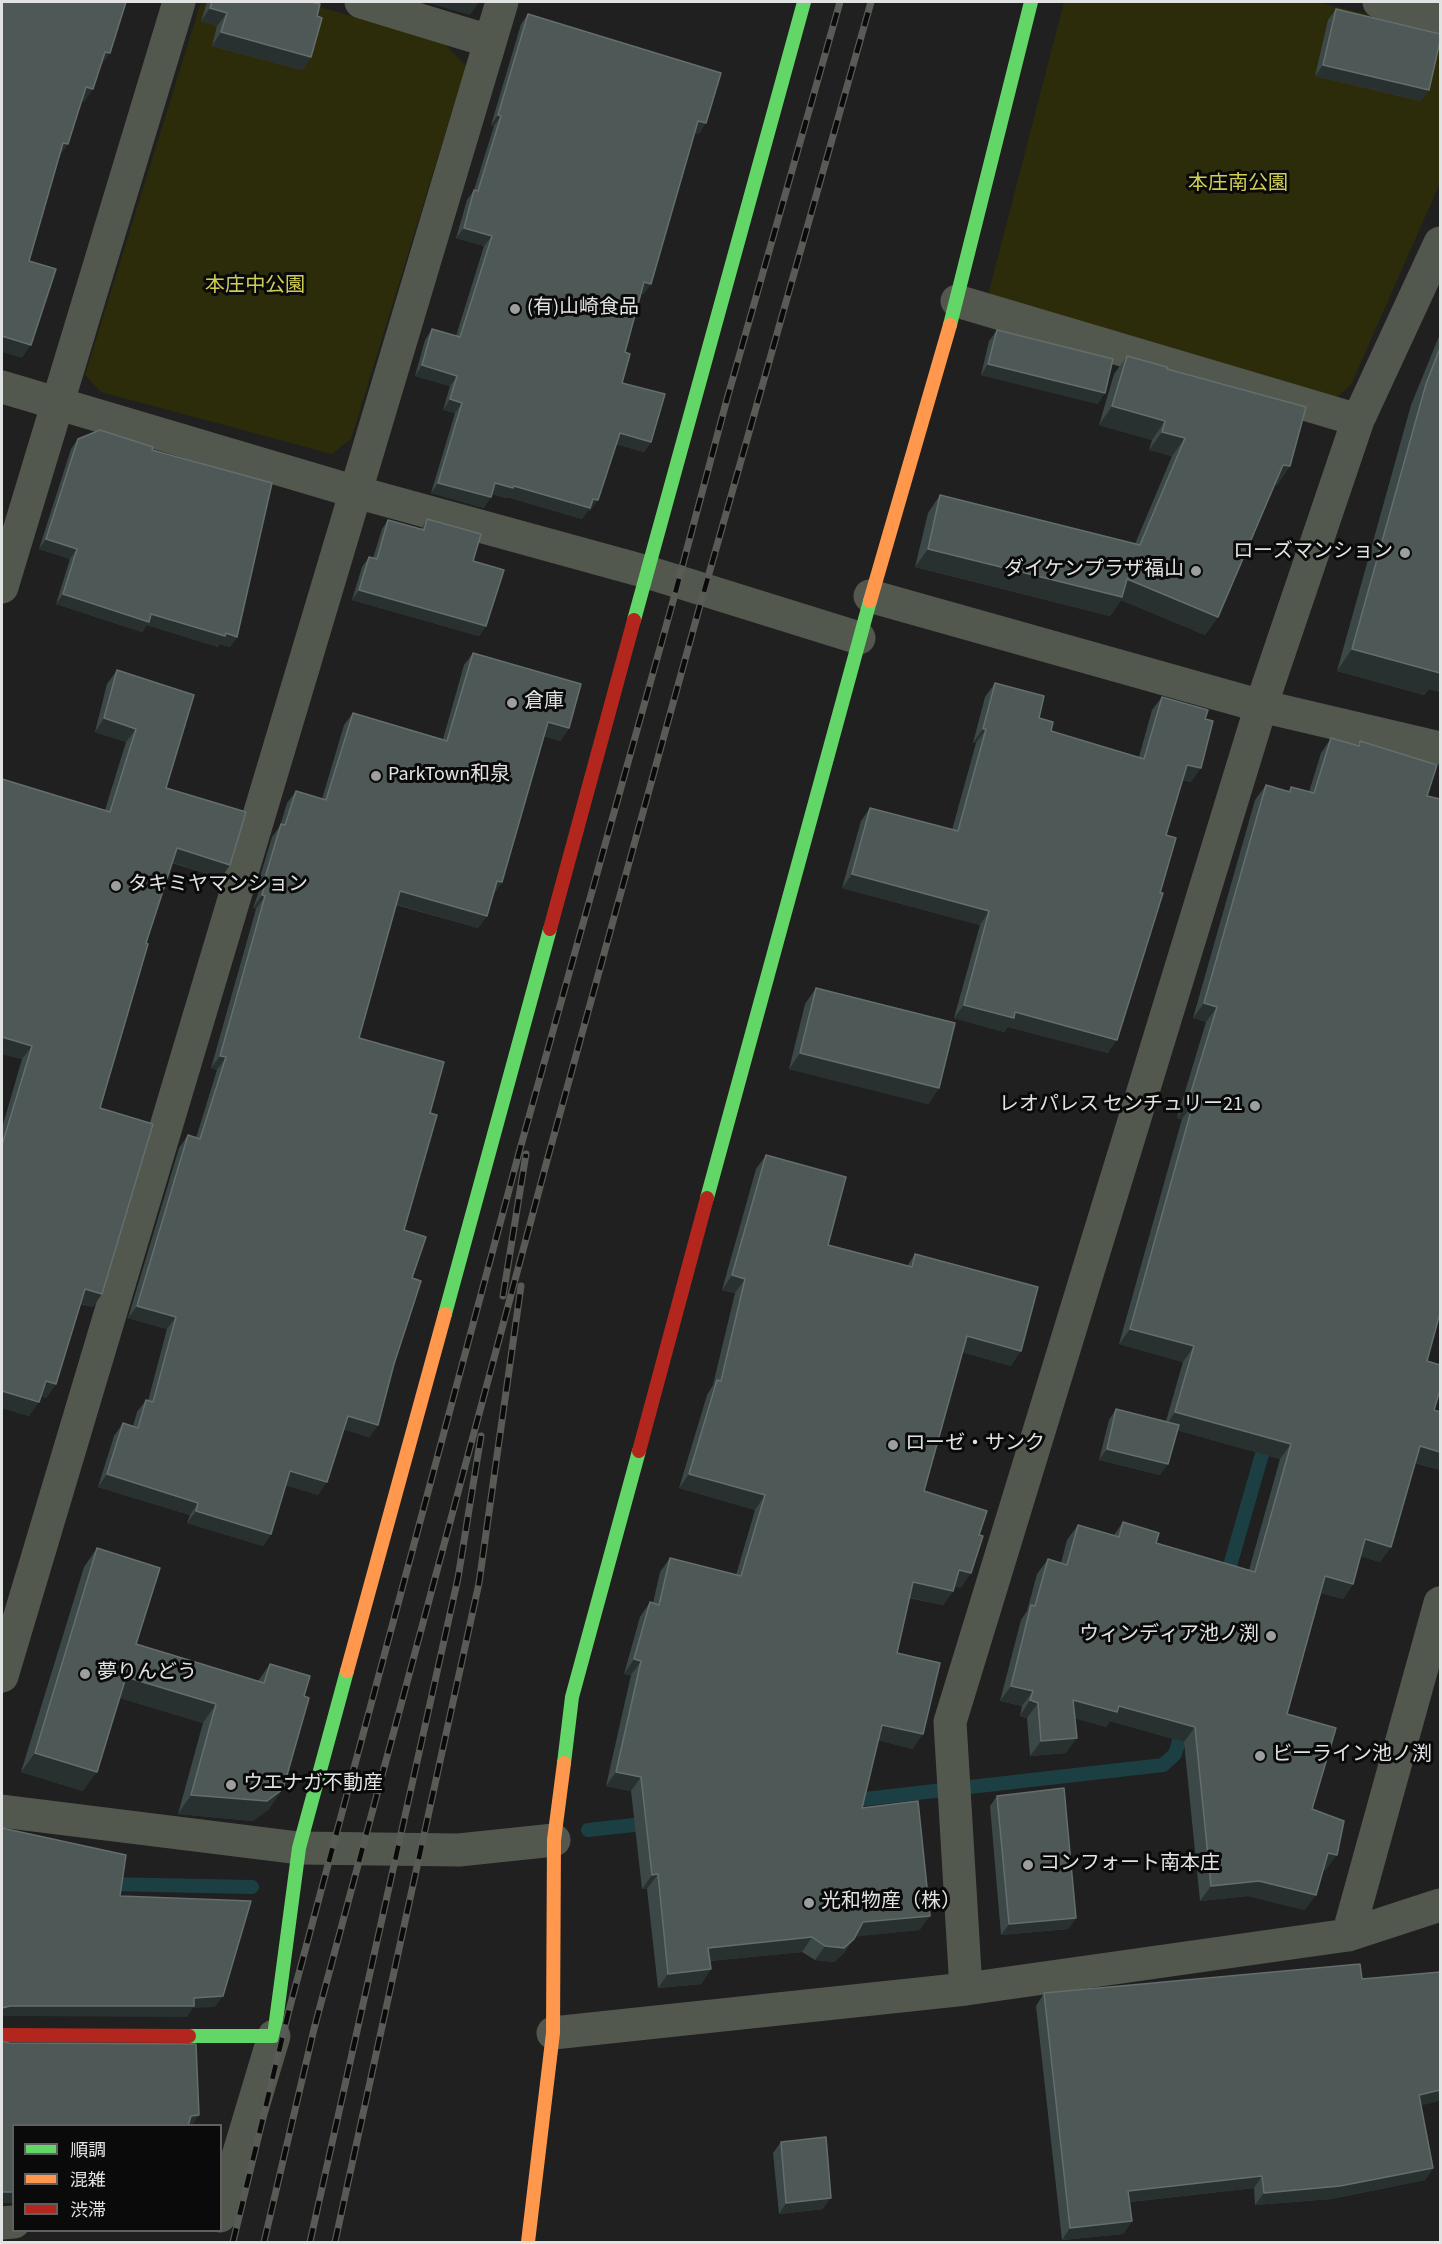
<!DOCTYPE html>
<meta charset="utf-8">
<style>
body{margin:0}
#map{position:relative;width:1442px;height:2244px;overflow:hidden;background:#1f201f;font-family:"Source Sans 3","Noto Sans JP",sans-serif}
canvas{display:block}
.frame{position:absolute;inset:0;border:3px solid #e1e3e2;pointer-events:none}
.legend{position:absolute;left:12px;top:2124px;width:210px;height:108px;box-sizing:border-box;background:#090a09;border:2px solid #5f6160;margin:0;padding:8px 10px;list-style:none;font-size:18px;color:#e1e3e2}
.legend li{display:flex;align-items:center;gap:12px;height:30px}
.legend b{width:30px;border:2px solid #5f6160}
</style>
<div id="map">
<canvas width="1442" height="2244"></canvas>
<div class="frame"></div>
<ul class="legend">
<li><b style="height:8px;background:#63d668"></b>順調</li>
<li><b style="height:8px;background:#ff974d"></b>混雑</li>
<li><b style="height:8px;background:#b3261e"></b>渋滞</li>
</ul>
</div>
<script>
const ctx = document.querySelector('canvas').getContext('2d');
ctx.lineJoin = 'round';
function paint(path, color) { ctx.fillStyle = color; ctx.fill(path, 'evenodd'); }
const toPath = rows => new Path2D(rows.map(r => 'M' + r).join(''));
function stroke(path, color, width, dash) { ctx.strokeStyle = color; ctx.lineWidth = width; ctx.lineCap = dash ? 'butt' : 'round'; ctx.setLineDash(dash || []); ctx.stroke(path); }
function drawText(font, color, halo, rows, align = 'center') {
  ctx.font = font + ' "Source Sans 3","Noto Sans JP",sans-serif'; ctx.lineWidth = 6; ctx.setLineDash([]); ctx.textBaseline = 'middle'; ctx.strokeStyle = halo; ctx.fillStyle = color; for (const [text, x, y, turn = 0] of rows) {
    ctx.save(); ctx.translate(x, y); ctx.rotate((+turn || 0) * Math.PI / 180); ctx.textAlign = isNaN(turn) ? turn : align; if (halo) ctx.strokeText(text, 0, 0); ctx.fillText(text, 0, 0); ctx.restore();
  }
}
paint(toPath([
 [201,2,303,2,444,43,466,66,351,439,332,454,101,392,85,375],
 [1064,2,1316,2,1440,31,1440,183,1351,385,1327,405,987,299]
]), '#2d2c0a');
stroke(toPath([
 [1225,1583,1267,1437],
 [847,1801,1163,1765,1175,1754,1184,1725],
 [588,1830,652,1823],
 [106,1884,252,1887]
]), '#1c3f44', 14);
stroke(toPath([
 [361,2,489,41],
 [1379,2,1440,17],
 [957,301,1358,420],
 [2,387,356,492,647,572,859,638],
 [2,587,179,2],
 [870,596,1261,706,1440,748],
 [2,1676,502,2],
 [2,1811,299,1848,459,1850,554,1840],
 [1348,1935,1440,1603],
 [966,1989,950,1722,1261,706,1358,420,1440,243],
 [553,2033,966,1989,1348,1935,1440,1905],
 [220,2216,274,2036],
 [2,2223,14,2222]
]), '#53584f', 33);
stroke(toPath([
 [950,325,1031,2],
 [634,620,804,2],
 [707,1198,870,601],
 [445,1314,550,929],
 [564,1763,572,1697,639,1451],
 [189,2036,274,2036,299,1848,347,1671]
]), '#63d668', 14);
stroke(toPath([
 [870,601,950,325],
 [347,1671,445,1314],
 [528,2242,553,2033,554,1840,564,1763]
]), '#ff974d', 14);
stroke(toPath([
 [550,929,634,620],
 [639,1451,707,1198],
 [2,2035,189,2036]
]), '#b3261e', 14);
const rail = toPath([
 [503,1296,526,1154],
 [233,2242,288,2014,520,1149,672,605,727,399,840,2],
 [264,2242,314,2029,548,1157,699,609,871,2],
 [310,2242,458,1578,481,1436],
 [335,2242,479,1583,521,1286]
]);
stroke(rail, '#585b56', 7);
stroke(rail, '#090a09', 4.5, [14]);
paint(toPath([
 [207,2,309,2,317,16,311,57,302,70,212,46,217,26,201,21],
 [1336,9,1421,101,1315,76,1328,20],
 [528,14,699,134,694,132,644,294,641,293,625,352,622,383,651,442,644,452,616,444,590,511,588,510,582,519,507,497,506,498,492,494,484,508,431,493,455,413,443,410,450,386,415,376,425,340,432,329,456,336,484,246,456,238,467,200,474,190,494,126,491,125,521,24],
 [997,330,1098,404,981,375,989,341],
 [1440,334,1440,692,1429,689,1424,695,1337,671,1411,405],
 [1127,356,1167,369,1290,466,1277,485,1275,484,1218,617,1205,635,1121,600,1110,616,915,567,928,513,940,495,1135,544,1172,456,1149,450,1152,440,1099,425,1114,374],
 [78,439,152,450,237,637,230,647,219,644,218,647,147,625,142,632,56,604,70,559,39,549,71,449],
 [427,519,473,561,486,626,479,636,352,600,362,567,369,557,373,558,382,529,388,520,421,529],
 [473,653,569,728,560,741,544,736,502,882,493,895,487,916,478,928,396,905,359,1038,430,1113,404,1230,412,1278,394,1364,378,1425,369,1437,343,1429,318,1495,286,1485,271,1534,263,1546,187,1523,190,1515,98,1487,114,1436,123,1423,133,1426,137,1412,146,1400,148,1401,167,1329,128,1318,179,1148,188,1135,196,1138,217,1070,211,1068,256,909,253,908,259,891,256,890,272,837,280,826,287,803,296,791,322,799,344,725,353,713,443,739,464,665],
 [117,670,166,788,230,865,221,878,172,863,146,943,100,1108,93,1307,80,1304,56,1384,46,1398,41,1396,29,1416,2,1408,2,1128,22,1059,2,1054,2,779,105,810,126,742,95,732,107,684],
 [995,683,1039,718,1051,731,1139,757,1152,710,1162,697,1205,719,1191,782,1183,780,1166,835,1108,1053,1008,1027,1004,1032,954,1018,980,925,842,888,861,821,870,808,952,830,976,743,973,743,985,697],
 [1331,738,1357,745,1360,741,1427,796,1427,1361,1434,1410,1440,1412,1440,1470,1415,1463,1391,1547,1380,1562,1360,1556,1353,1584,1343,1599,1321,1593,1287,1714,1312,1809,1326,1870,1323,1869,1305,1910,1248,1896,1200,1901,1184,1742,1110,1721,1106,1727,1075,1718,1066,1753,1030,1756,1027,1718,1020,1716,1022,1706,1000,1701,1021,1620,1027,1611,1037,1574,1048,1559,1061,1563,1067,1540,1078,1525,1114,1535,1123,1522,1156,1543,1249,1570,1280,1459,1177,1430,1160,1475,1099,1460,1109,1420,1116,1409,1166,1421,1183,1362,1119,1344,1182,1119,1177,1118,1206,1022,1193,1018,1255,800,1266,785,1289,791,1291,787,1309,792,1321,753],
 [816,988,939,1088,928,1104,789,1069,805,1004],
 [766,1155,828,1245,907,1266,915,1254,1011,1366,962,1352,924,1491,961,1588,955,1586,953,1591,943,1605,909,1598,897,1653,913,1749,878,1740,862,1808,920,1930,855,1936,844,1953,834,1962,815,1960,802,1952,710,1961,711,1969,701,1984,658,1988,647,1889,642,1889,631,1791,606,1786,631,1675,624,1674,640,1617,650,1602,653,1603,660,1572,670,1558,736,1575,755,1510,679,1488,707,1395,713,1385,735,1293,722,1290,756,1169],
 [97,1548,136,1644,258,1681,270,1664,269,1809,253,1821,178,1814,203,1723,120,1698,83,1791,21,1772,84,1567],
 [997,1796,1076,1918,1068,1929,1001,1935,990,1806],
 [1362,1979,1421,2105,1433,2168,1425,2180,1331,2199,1255,2205,1254,2188,1130,2202,1132,2221,1123,2234,1062,2240,1036,2006,1044,1993],
 [781,2142,823,2209,779,2214,773,2153]
]), '#3b4847');
paint(toPath([
 [424,2,479,2,470,15],
 [210,8,227,13,217,26,201,21],
 [221,32,311,57,302,70,212,46],
 [105,52,110,53,101,66],
 [1323,65,1429,90,1421,101,1315,76],
 [86,87,93,89,84,102,77,100],
 [498,115,501,116,494,126,491,125],
 [698,121,706,123,699,134,690,131],
 [63,143,68,144,59,157],
 [464,228,492,236,484,246,456,238],
 [644,282,651,284,644,294,637,292],
 [2,336,31,345,22,358,2,352],
 [988,364,1105,393,1098,404,981,375],
 [422,365,457,376,450,386,415,376],
 [450,399,462,403,455,413,443,410],
 [1112,406,1165,421,1152,440,1099,425],
 [1162,432,1185,438,1172,456,1149,450],
 [620,433,651,442,644,452,612,443],
 [1283,465,1290,466,1277,485,1270,483],
 [438,483,491,497,484,508,431,493],
 [495,483,593,499,598,500,590,511,588,510,582,519,507,497,506,498,488,493],
 [46,539,77,549,70,559,39,549],
 [928,549,1127,579,1218,617,1205,635,1121,600,1110,616,915,567],
 [359,590,486,626,479,636,352,600],
 [63,594,151,614,237,637,230,647,219,644,218,647,147,625,142,632,56,604],
 [1352,649,1440,668,1440,692,1429,689,1424,695,1337,671],
 [104,718,136,729,126,742,95,732],
 [548,722,569,728,560,741,539,735],
 [983,729,986,729,976,743,973,743],
 [1187,765,1201,768,1191,782,1178,778],
 [177,848,230,865,221,878,168,861],
 [852,874,989,911,980,925,842,888],
 [265,878,267,878,259,891,256,890],
 [497,881,502,882,493,895],
 [400,891,487,916,478,928,391,903],
 [262,895,265,896,256,909,253,908],
 [1204,1003,1217,1007,1206,1022,1193,1018],
 [964,1005,1015,1012,1117,1040,1108,1053,1008,1027,1004,1032,954,1018],
 [2,1037,32,1046,22,1059,2,1054],
 [800,1053,939,1088,928,1104,789,1069],
 [220,1056,226,1057,217,1070,211,1068],
 [1188,1102,1193,1104,1182,1119,1177,1118],
 [732,1275,745,1279,735,1293,722,1290],
 [85,1289,102,1294,93,1307,75,1302],
 [137,1306,176,1317,167,1329,128,1318],
 [1130,1329,1194,1346,1183,1362,1119,1344],
 [967,1336,1021,1351,1011,1366,957,1351],
 [46,1381,56,1384,46,1398,36,1395],
 [2,1391,39,1402,29,1416,2,1408],
 [1175,1412,1291,1444,1280,1459,1165,1427],
 [348,1416,378,1425,369,1437,339,1428],
 [1420,1446,1440,1452,1440,1470,1410,1461],
 [1107,1449,1168,1464,1160,1475,1099,1460],
 [290,1471,327,1482,318,1495,281,1484],
 [107,1474,198,1503,190,1515,98,1487],
 [689,1474,765,1495,755,1510,679,1488],
 [196,1511,271,1534,263,1546,187,1523],
 [1365,1539,1391,1547,1380,1562,1354,1555],
 [959,1570,971,1573,961,1588,949,1584],
 [1325,1576,1353,1584,1343,1599,1315,1592],
 [913,1582,953,1591,943,1605,903,1596],
 [634,1659,641,1661,631,1675,624,1674],
 [126,1677,216,1704,203,1723,113,1696],
 [1011,1686,1033,1691,1022,1706,1000,1701],
 [1030,1700,1038,1703,1027,1718,1020,1716],
 [1073,1700,1119,1706,1195,1727,1184,1742,1110,1721,1106,1727,1062,1715],
 [882,1725,923,1734,913,1749,872,1739],
 [1077,1738,1066,1753,1030,1756,1041,1741],
 [35,1753,97,1772,83,1791,21,1772],
 [616,1772,641,1777,631,1791,606,1786],
 [283,1789,269,1809,253,1821,178,1814,191,1795],
 [1328,1853,1337,1855,1326,1870,1317,1868],
 [658,1874,647,1889,642,1889,652,1875],
 [1259,1881,1316,1895,1305,1910,1248,1896,1200,1901,1211,1886],
 [930,1916,920,1930,853,1937,863,1922],
 [1076,1918,1068,1929,1001,1935,1009,1924],
 [812,1937,802,1952,698,1962,708,1948],
 [854,1939,844,1953,834,1962,815,1960,825,1946],
 [711,1969,701,1984,658,1988,668,1974],
 [223,1996,215,2007,193,2008,187,2017,2,2016,2,2008,10,2006,194,1998],
 [1440,2090,1440,2101,1411,2108,1419,2095],
 [199,2115,192,2126,184,2126,191,2116],
 [1433,2168,1425,2180,1331,2199,1255,2205,1264,2193],
 [1262,2176,1254,2188,1119,2203,1128,2191],
 [2,2192,14,2192,14,2203,2,2203],
 [831,2198,823,2209,779,2214,786,2203],
 [1132,2221,1123,2234,1062,2240,1070,2228]
]), '#293130');
const building = toPath([
 [2,2,126,2,110,53,105,52,93,89,86,87,68,144,63,143,29,261,56,269,31,345,2,336,2,2],
 [212,2,309,2,320,4,317,16,322,18,311,57,221,32,227,13,210,8,212,2],
 [1336,9,1440,34,1440,41,1429,90,1323,65,1336,9],
 [528,14,721,73,706,123,698,121,651,284,644,282,625,352,630,354,622,383,665,394,651,442,620,433,598,500,593,499,590,508,514,486,513,488,495,483,491,497,438,483,462,403,450,399,457,376,422,365,432,329,460,337,492,236,464,228,474,190,478,191,501,116,498,115,528,14],
 [997,330,1113,359,1105,393,988,364,997,330],
 [1440,348,1440,673,1352,649,1426,384,1440,348],
 [1127,356,1167,367,1167,369,1306,407,1290,466,1283,465,1218,617,1127,579,1122,597,928,549,940,495,1140,545,1185,438,1162,432,1165,421,1112,406,1127,356],
 [100,430,153,447,152,450,272,483,237,637,226,633,225,636,151,614,149,622,63,594,77,549,46,539,78,439,100,430],
 [427,519,481,534,473,561,504,570,486,626,359,590,369,557,377,559,388,520,424,530,427,519],
 [473,653,581,684,569,728,548,722,502,882,497,881,487,916,400,891,359,1038,444,1062,430,1113,437,1115,404,1230,426,1237,412,1278,421,1281,394,1364,378,1425,348,1416,327,1482,290,1471,271,1534,196,1511,198,1503,107,1474,123,1423,138,1428,146,1400,153,1402,176,1317,137,1306,188,1135,200,1139,226,1057,220,1056,265,896,262,895,267,878,265,878,281,824,285,825,296,791,326,800,353,713,447,741,473,653],
 [117,670,194,695,166,788,246,812,230,865,177,848,146,943,148,944,100,1108,153,1124,102,1294,85,1289,56,1384,46,1381,39,1402,2,1391,2,1145,32,1046,2,1037,2,779,110,812,136,729,104,718,117,670],
 [995,683,1044,696,1039,718,1053,722,1051,731,1144,759,1162,697,1208,710,1205,719,1213,721,1201,768,1187,765,1166,835,1176,838,1160,893,1163,893,1117,1040,1015,1012,1014,1018,964,1005,989,911,852,874,870,808,958,831,986,729,983,729,995,683],
 [1331,738,1359,746,1360,741,1437,765,1427,796,1440,799,1440,1313,1427,1361,1440,1365,1440,1390,1434,1410,1440,1412,1440,1452,1420,1446,1391,1547,1365,1539,1353,1584,1325,1576,1287,1714,1336,1728,1312,1809,1344,1821,1337,1855,1328,1853,1316,1895,1259,1881,1211,1886,1195,1727,1119,1706,1117,1712,1073,1700,1077,1738,1041,1741,1038,1703,1030,1700,1033,1691,1011,1686,1031,1605,1035,1606,1048,1559,1067,1565,1078,1525,1119,1537,1123,1522,1159,1533,1156,1543,1255,1572,1291,1444,1175,1412,1194,1346,1130,1329,1193,1104,1188,1102,1217,1007,1204,1003,1266,785,1290,792,1291,787,1314,793,1331,738],
 [816,988,955,1023,939,1088,800,1053,816,988],
 [766,1155,846,1177,828,1245,912,1267,915,1254,1038,1287,1021,1351,967,1336,924,1491,987,1511,979,1535,983,1536,971,1573,959,1570,953,1591,913,1582,897,1653,940,1663,923,1734,882,1725,862,1808,918,1801,930,1916,863,1922,854,1939,844,1948,825,1946,812,1937,708,1948,711,1969,668,1974,658,1874,652,1875,641,1777,616,1772,641,1661,634,1659,650,1602,659,1605,670,1558,741,1576,765,1495,689,1474,717,1380,721,1381,745,1279,732,1275,766,1155],
 [1116,1409,1179,1425,1168,1464,1107,1449,1116,1409],
 [97,1548,160,1568,136,1644,264,1683,270,1664,310,1676,304,1696,309,1698,283,1789,267,1801,191,1795,216,1704,126,1677,97,1772,35,1753,97,1548],
 [1064,1788,1076,1918,1009,1924,997,1796,1064,1788],
 [2,1828,126,1855,120,1896,251,1901,223,1996,194,1998,194,2006,10,2006,2,2008,2,1828],
 [1360,1964,1362,1979,1440,1972,1440,2090,1419,2095,1433,2168,1340,2186,1264,2193,1262,2176,1128,2191,1132,2221,1070,2228,1044,1993,1360,1964],
 [2,2041,9,2043,196,2044,199,2115,191,2116,188,2126,14,2126,14,2192,2,2192,2,2041],
 [826,2137,831,2198,786,2203,781,2142,826,2137]
]);
paint(building, '#4d5857');
stroke(building, '#646e6d', 1.5);
for (const [x, y, r, color] of [
 [515,309,6,"#9d9f9e"],
 [1405,553,6,"#9d9f9e"],
 [1196,571,6,"#9d9f9e"],
 [512,703,6,"#9d9f9e"],
 [376,776,6,"#9d9f9e"],
 [116,886,6,"#9d9f9e"],
 [1255,1106,6,"#9d9f9e"],
 [893,1445,6,"#9d9f9e"],
 [1271,1636,6,"#9d9f9e"],
 [85,1674,6,"#9d9f9e"],
 [1260,1756,6,"#9d9f9e"],
 [231,1785,6,"#9d9f9e"],
 [1028,1865,6,"#9d9f9e"],
 [809,1903,6,"#9d9f9e"]
]) { const dot = new Path2D(); dot.arc(x, y, r, 0, 2 * Math.PI); ctx.fillStyle = color; ctx.fill(dot); stroke(dot, '#090a09', 2); }
drawText('20px', '#d0cd56', '#090a09', [
 ["本庄南公園",1238,185],
 ["本庄中公園",255,287]
]);
drawText('20px', '#e1e3e2', '#090a09', [
 ["(有)山崎食品",527,309],
 ["ローズマンション",1393,553,"right"],
 ["ダイケンプラザ福山",1184,571,"right"],
 ["倉庫",524,703],
 ["ParkTown和泉",388,776],
 ["タキミヤマンション",128,886],
 ["レオパレス センチュリー21",1243,1106,"right"],
 ["ローゼ・サンク",905,1445],
 ["ウィンディア池ノ渕",1259,1636,"right"],
 ["夢りんどう",97,1674],
 ["ビーライン池ノ渕",1272,1756],
 ["ウエナガ不動産",243,1785],
 ["コンフォート南本庄",1040,1865],
 ["光和物産（株）",821,1903]
], 'left');
</script>
